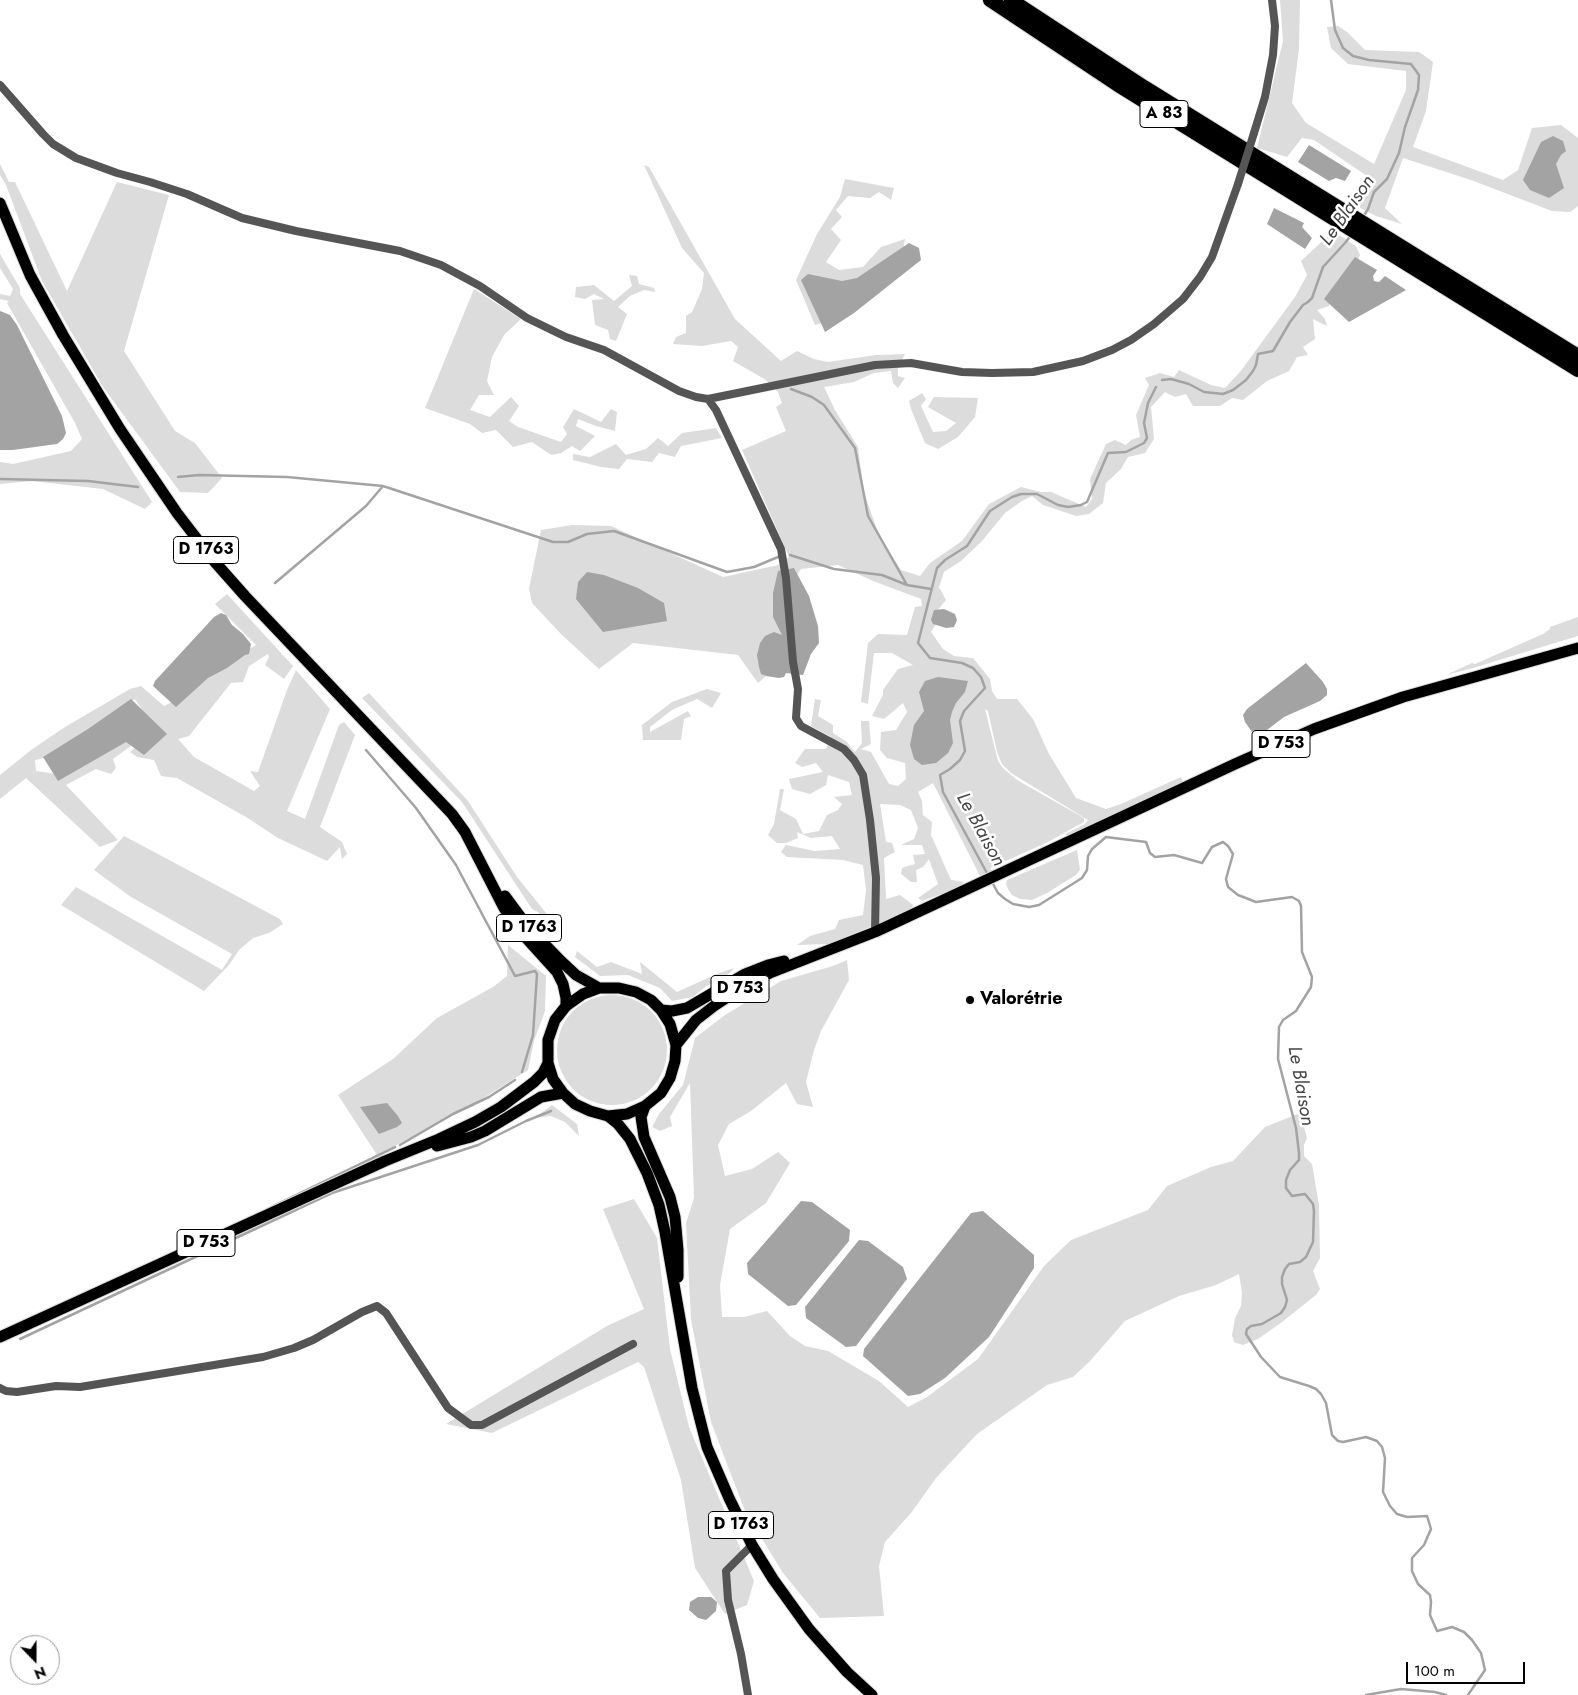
<!DOCTYPE html>
<meta charset="utf-8">
<style>
body{margin:0}
#map{position:relative;width:1578px;height:1695px;overflow:hidden;background:#fff;font-family:Jost,sans-serif}
canvas{display:block}
.north{position:absolute;left:10px;top:1635px;width:50px;height:50px;box-sizing:border-box;background:#fff;border:1px solid #999;border-radius:50%;rotate:158deg;font-size:14px;font-weight:700;line-height:20px;text-align:center;color:#000}
.north::after{content:'';display:block;margin:auto;width:18px;height:22px;background:#000;clip-path:polygon(50% 0,100% 100%,50% 72%,0 100%)}
.scale{position:absolute;left:1406px;top:1662px;width:119px;height:22px;box-sizing:border-box;border:2px solid #000;border-top:0;padding-left:6px;font-size:15px;line-height:18px;white-space:nowrap;color:#000;-webkit-text-stroke:4px #fff;paint-order:stroke}
</style>
<div id="map">
<canvas width="1578" height="1695"></canvas>
<div class="north">N</div>
<div class="scale">100 m</div>
</div>
<script>
const ctx = document.querySelector('canvas').getContext('2d');
ctx.lineJoin = 'round';
function paint(path, color) { ctx.fillStyle = color; ctx.fill(path, 'evenodd'); }
const toPath = rows => new Path2D(rows.map(r => 'M' + r).join(''));
function stroke(path, color, width, dash) { ctx.strokeStyle = color; ctx.lineWidth = width; ctx.lineCap = dash ? 'butt' : 'round'; ctx.setLineDash(dash || []); ctx.stroke(path); }
function drawText(font, color, halo, rows, align = 'center') {
  ctx.font = font + ' Jost,sans-serif'; ctx.lineWidth = 5; ctx.setLineDash([]); ctx.textBaseline = 'middle'; ctx.strokeStyle = halo; ctx.fillStyle = color; for (const [text, x, y, turn = 0] of rows) {
    ctx.save(); ctx.translate(x, y); ctx.rotate((+turn || 0) * Math.PI / 180); ctx.textAlign = isNaN(turn) ? turn : align; if (halo) ctx.strokeText(text, 0, 0); ctx.fillText(text, 0, 0); ctx.restore();
  }
}
paint(toPath([
 [1280,0,1300,0,1299,49,1292,103,1306,123,1374,164,1406,90,1406,71,1348,64,1331,48,1327,27,1338,26,1347,32,1365,50,1419,52,1433,62,1426,111,1413,147,1503,180,1518,170,1532,128,1561,125,1578,138,1578,206,1570,212,1552,211,1471,180,1403,158,1385,208,1402,224,1376,216,1360,208,1359,189,1367,176,1314,140,1302,138,1287,157,1257,148,1283,41],
 [0,164,9,182,15,182,67,291,117,182,169,195,124,351,175,431,195,443,222,478,208,493,180,492,103,387,42,281,6,185,0,175],
 [644,165,649,167,735,319,781,361,797,351,814,359,828,362,876,355,905,354,898,368,898,376,905,378,898,388,893,383,891,371,874,373,854,382,824,387,835,410,858,447,864,493,879,535,901,570,920,576,930,563,962,541,989,504,1021,487,1041,492,1051,492,1086,507,1092,499,1090,479,1106,444,1115,440,1126,445,1131,440,1140,437,1136,415,1149,385,1145,378,1160,373,1174,377,1179,370,1211,385,1225,388,1240,372,1295,297,1307,275,1301,261,1333,231,1356,246,1360,255,1355,266,1332,296,1329,306,1317,310,1325,319,1327,326,1313,319,1315,339,1303,347,1308,355,1297,357,1289,371,1267,381,1243,400,1232,398,1220,406,1193,406,1186,394,1175,397,1165,392,1151,407,1154,439,1145,453,1128,457,1121,469,1106,483,1103,503,1089,514,1076,516,1043,505,1032,496,1022,501,1005,513,982,541,961,561,944,572,939,587,946,600,937,611,939,619,931,632,943,649,954,656,973,658,990,679,992,691,997,699,1017,699,1033,719,1049,754,1076,798,1106,809,1121,804,1181,777,1184,784,1068,836,1065,834,1085,824,1088,820,1011,773,1002,764,997,752,988,711,985,709,998,761,1003,768,1017,780,1084,818,1084,822,1046,843,990,868,992,871,980,876,933,783,918,792,922,801,923,815,932,822,931,835,951,880,964,882,958,888,922,901,918,898,938,884,929,859,923,867,916,870,917,882,911,882,901,874,902,868,915,864,913,855,925,854,922,845,901,845,914,839,918,828,911,810,900,805,880,804,886,842,892,843,895,852,884,858,886,899,900,895,913,905,911,910,829,944,797,945,810,936,835,929,839,920,863,915,866,890,863,865,843,860,787,857,781,852,786,845,815,851,840,849,832,836,811,838,797,832,798,838,786,843,777,843,768,835,774,824,780,789,784,789,780,810,796,819,803,834,819,831,827,815,838,810,842,804,834,797,852,795,849,782,828,775,826,785,810,794,792,789,789,779,823,772,816,763,802,767,795,763,805,749,826,749,831,737,811,726,815,699,821,700,818,716,833,725,833,733,847,742,855,752,862,743,861,721,869,721,871,744,861,749,871,752,889,784,898,786,906,779,905,763,887,758,880,750,881,732,896,730,907,712,903,703,884,719,872,716,883,695,883,690,898,669,913,665,892,653,874,653,868,704,861,702,868,643,878,634,907,635,915,607,922,606,921,599,873,581,838,565,801,569,778,601,783,636,761,674,766,676,758,683,738,655,633,643,599,669,561,634,532,603,529,589,541,530,572,525,611,526,723,577,778,565,789,557,742,450,786,431,776,407,782,403,778,392,766,380,733,361,738,347,731,341,702,346,673,344,676,337,686,333,686,316,692,312,702,289,704,273,682,248],
 [845,179,894,188,891,200,879,192,870,198,848,196,836,210,842,217,831,229,841,240,826,262,839,270,863,267,881,247,905,239,902,257,825,322,815,325,796,280,817,234,840,197],
 [0,254,20,288,20,294,152,502,145,509,103,489,32,481,0,484,0,462,13,464,71,451,82,439,75,423,7,303,9,301,0,299,0,294,10,296,13,289,0,268],
 [629,275,637,276,639,284,654,288,655,292,644,290,630,296,618,307,627,314,616,341,610,339,608,330,595,325,592,300,604,299,594,294,585,299,575,297,576,287,594,285,614,301,632,286],
 [474,289,521,319,504,335,492,357,487,381,494,395,479,395,470,410,490,417,511,397,519,406,509,421,518,427,561,442,567,434,563,427,574,409,601,422,611,409,617,412,615,431,596,426,578,419,576,426,595,436,580,451,572,446,561,453,551,455,532,442,513,447,496,430,482,433,470,424,425,408],
 [922,393,926,399,921,406,933,432,946,431,956,423,928,407,934,397,978,398,975,417,958,437,938,449,925,443,911,409,909,401],
 [716,428,722,438,681,446,675,457,659,453,652,462,627,459,619,469,601,467,573,460,573,454,590,457,616,444,626,455,646,449,658,438,668,446,682,433],
 [227,594,293,666,284,679,265,665,269,657,268,654,249,666,243,682,231,683,189,736,178,739,194,757,254,791,260,786,250,771,258,772,287,690,296,670,330,709,287,811,305,819,339,725,344,722,355,735,320,827,342,842,347,854,342,859,340,847,327,861,278,838,246,817,177,778,161,776,154,760,137,757,130,752,138,745,159,736,135,699,59,755,35,760,36,771,63,775,127,737,131,746,113,759,116,768,111,774,96,769,66,785,118,840,100,847,26,778,0,799,0,775,31,750,65,727,130,689,141,686,164,706,183,696,212,669,256,645,215,604],
 [1578,617,1578,636,1473,668,1446,675,1472,663,1475,664,1543,634,1550,629,1550,627],
 [707,689,721,693,712,708,697,699,672,710,650,727,650,732,688,711,691,716,684,719,681,740,643,740,642,725,672,702],
 [369,693,468,801,517,877,559,929,553,932,538,912,532,909,462,802,362,698],
 [124,836,280,919,283,924,269,933,253,938,239,950,229,965,204,991,61,905,76,887,222,970,232,954,131,897,94,870],
 [1077,850,1080,870,1076,875,1047,893,1032,900,1020,899,1012,895,1008,889,1006,884,1007,880],
 [508,945,546,976,545,1011,534,1041,528,1070,474,1104,426,1130,377,1155,338,1095,393,1059,437,1018,493,987,507,976],
 [577,951,597,967,611,962,642,974,640,962,677,992,719,973,734,968,730,973,705,987,693,997,672,1001,660,988,628,975,600,976,575,957],
 [847,960,849,980,821,1031,814,1050,806,1082,813,1107,797,1104,786,1083,751,1111,729,1124,718,1145,725,1176,752,1169,778,1152,790,1163,766,1203,730,1229,720,1285,722,1317,744,1317,767,1311,790,1336,805,1346,828,1351,879,1381,908,1407,927,1397,978,1359,1044,1266,1071,1240,1148,1210,1167,1186,1211,1167,1233,1161,1265,1127,1300,1113,1307,1138,1304,1145,1304,1156,1312,1164,1319,1205,1320,1258,1313,1271,1320,1289,1316,1295,1282,1322,1258,1339,1243,1345,1234,1342,1232,1335,1235,1318,1241,1306,1242,1293,1239,1274,1216,1285,1179,1296,1125,1321,1090,1361,1073,1377,1047,1385,977,1434,936,1478,911,1513,885,1542,879,1566,884,1616,820,1618,783,1573,745,1511,711,1422,691,1320,686,1223,694,1198,690,1083,670,1117,672,1126,660,1131,652,1127,659,1114,683,1085,695,1038,725,1015,781,981,833,966],
 '557 1050a55 55 0 1 1 110 0a55 55 0 1 1-110 0Z',
 [552,1105,577,1124,579,1136,565,1122,551,1116,534,1118],
 [634,1199,657,1238,670,1349,689,1427,754,1581,747,1605,725,1614,695,1568,681,1480,644,1367,638,1362,492,1433,446,1424,607,1326,644,1309,603,1209]
]), '#dcdcdc');
paint(toPath([
 [1553,136,1563,141,1566,151,1561,155,1556,164,1564,188,1549,198,1530,190,1523,180,1541,142],
 [1309,145,1351,171,1345,181,1336,178,1329,181,1298,162],
 [1274,208,1304,223,1302,227,1312,238,1305,249,1267,224],
 [909,243,919,248,921,260,854,313,825,332,801,280,808,274,842,281,857,278],
 [1355,257,1377,270,1373,276,1374,281,1379,282,1385,276,1406,290,1349,322,1324,299],
 [0,311,10,315,17,325,62,416,66,433,63,439,57,444,13,450,0,450],
 [794,568,809,596,818,626,819,643,811,654,803,675,786,673,784,677,779,678,766,676,761,674,759,667,757,655,760,643,765,636,774,632,782,635,773,617,773,593,778,571],
 [587,572,604,575,638,588,664,603,667,621,603,632,576,599,578,582],
 [944,609,955,614,957,620,954,627,946,628,933,624,931,620,934,610],
 [221,613,226,615,232,625,243,634,251,644,249,654,245,655,227,668,208,678,176,707,153,686,155,681,214,617],
 [1306,663,1323,682,1327,689,1327,695,1320,701,1284,717,1267,730,1257,733,1252,732,1245,722,1243,715,1247,709],
 [938,677,968,681,965,692,956,703,952,712,950,720,953,743,948,753,936,763,922,765,914,759,910,745,914,725,924,711,919,692,925,681],
 [131,699,167,734,144,755,126,742,58,781,43,757,88,729],
 [387,1103,398,1116,402,1123,397,1127,379,1134,360,1107],
 [801,1201,812,1202,850,1230,849,1241,796,1305,788,1306,748,1274,747,1263],
 [983,1211,1034,1255,1034,1268,989,1337,945,1378,920,1394,908,1396,863,1356,864,1349,971,1213],
 [859,1240,868,1241,903,1267,907,1279,856,1346,846,1347,806,1318,805,1307],
 [698,1597,711,1597,717,1602,716,1611,706,1620,698,1618,689,1610,690,1602]
]), '#a3a3a3');
stroke(toPath([
 [1331,0,1335,30,1343,48,1353,56,1369,60,1411,64,1419,75,1418,90,1405,127,1399,153,1387,179,1374,192,1368,209,1363,217],
 [1162,380,1171,379,1189,384,1204,392,1223,394,1233,390,1246,380,1253,371,1256,365,1258,354,1273,351,1290,322,1303,305,1308,302,1312,298,1323,267,1345,243,1352,234],
 [791,389,812,397,824,405,855,448,868,516,907,585,931,589],
 [178,477,199,475,287,477,383,486],
 [0,479,88,481,138,487],
 [790,555,834,569,882,575,907,585],
 [275,583,366,506,383,486,553,542,568,542,587,534,614,531,727,572,754,567,778,557],
 [366,750,416,808,456,865,515,976,535,971,537,974,533,1035,522,1072],
 [988,875,943,792,940,775,950,769,960,760,965,751,960,721,964,711,985,688,981,677,973,668,962,663,930,658,918,643,937,568,945,560,967,546,990,511,1012,497,1021,494,1037,494,1058,505,1068,507,1081,505,1087,502,1108,453,1126,452,1144,443,1147,438,1144,423,1148,403,1156,387],
 [992,882,998,893,1005,899,1013,904,1029,907,1039,905,1082,878,1087,870,1088,856,1092,849,1106,837,1146,842,1150,853,1155,857,1174,855,1202,863,1212,847,1223,842,1228,846,1233,854,1226,879,1228,887,1238,895,1256,902,1292,897,1299,901,1301,906,1302,952,1312,977,1311,987,1296,1011,1283,1020,1279,1027,1278,1059,1296,1128,1299,1153,1299,1160,1290,1170,1286,1180,1286,1188,1292,1196,1305,1194,1313,1204,1314,1211,1313,1242,1306,1257,1300,1262,1289,1264,1285,1269,1282,1277,1282,1284,1287,1300,1285,1307,1281,1313,1262,1324,1251,1326,1247,1329,1246,1334,1261,1357,1280,1377,1309,1386,1316,1389,1321,1394,1326,1403,1332,1435,1338,1441,1343,1442,1366,1437,1377,1441,1382,1447,1385,1458,1383,1492,1390,1506,1397,1514,1407,1517,1427,1516,1431,1529,1424,1545,1412,1558,1412,1571,1418,1584,1430,1595,1431,1602,1430,1615,1437,1631,1452,1627,1464,1632,1472,1640,1481,1653,1485,1670,1468,1695],
 [400,1145,453,1114,489,1097,515,1080],
 [267,1209,395,1147],
 [20,1339,332,1193,478,1145,526,1121,551,1111],
 [1366,1695,1401,1689,1435,1692,1446,1695]
]), '#a3a3a3', 2.5);
const primary = toPath([
 [0,203,30,275,63,335,120,429,177,513,214,561,245,596,452,814,465,832,504,908,518,929,557,972,563,984,566,998,566,1006,555,1020,548,1040,548,1063,553,1079,563,1093,575,1104,590,1111,608,1116,627,1114,645,1106,661,1093,670,1078,675,1061,676,1045,670,1024,661,1010,651,1000,636,992,619,988,599,988,583,994,566,1006],
 [505,896,528,927,561,961,576,975,599,988],
 [661,1010,672,1011,687,1008,745,974,768,965,784,961],
 [676,1045,696,1020,714,1006,749,983,770,973,875,932,1235,764,1314,729,1403,697,1578,648],
 [645,1106,641,1117,644,1137,670,1197,675,1217,678,1250,678,1277],
 [608,1116,618,1124,630,1139,647,1173,659,1205,665,1232,692,1388,707,1447,729,1498,752,1545,773,1579,809,1629,847,1672,872,1695],
 [437,1146,471,1137,485,1131,541,1097,563,1093],
 [0,1337,385,1161,439,1139,475,1122,501,1107,534,1082,543,1073,548,1063]
]);
const motorway = toPath([
 [990,0,1118,85,1578,370],
 [1011,0,1144,87,1578,356]
]);
stroke(primary, '#dbdbdb', 13);
stroke(motorway, '#dbdbdb', 16);
stroke(toPath([
 [0,85,43,134,53,144,76,158,117,173,150,182,187,194,242,218,296,231,400,251,441,265,480,286,527,318,566,337,604,350,679,391,696,397,708,399,716,410,781,549,786,578,793,662,798,689,796,718,801,726,844,749,854,760,863,775,870,820,876,878,875,932],
 [1254,133,1265,97,1273,55,1275,26,1272,0],
 [708,399,875,365,911,363,962,372,992,373,1033,372,1083,361,1112,350,1131,340,1154,324,1183,299,1200,277,1212,257,1238,184],
 [0,1388,6,1391,17,1392,56,1386,80,1387,263,1357,294,1348,313,1340,362,1312,377,1306,386,1313,448,1408,471,1425,482,1425,633,1344],
 [748,1695,741,1654,728,1600,726,1571,752,1545]
]), '#555', 8);
stroke(primary, '#000', 11);
stroke(motorway, '#000', 14);
stroke(toPath([
 [1238,184,1254,133]
]), '#555', 8);
for (const [x, y, r, color] of [
 [970,1000,5,"#000"]
]) { const dot = new Path2D(); dot.arc(x, y, r, 0, 2 * Math.PI); ctx.fillStyle = color; ctx.fill(dot); stroke(dot, '#fff', 2); }
for (const [x, y, w] of [
 [1164,114,48],
 [206,550,65],
 [1281,744,58],
 [529,928,65],
 [740,989,58],
 [206,1243,58],
 [741,1525,65]
]) { const box = new Path2D(); box.roundRect(x - w / 2, y - 13.5, w, 27, 4); ctx.fillStyle = '#fff'; ctx.fill(box); stroke(box, '#000', 1); }
drawText('bold 16px', '#000', null, [
 ["A 83",1164,114],
 ["D 1763",206,550],
 ["D 753",1281,744],
 ["D 1763",529,928],
 ["D 753",740,989],
 ["D 753",206,1243],
 ["D 1763",741,1525]
]);
drawText('bold 18px', '#000', '#fff', [
 ["Valorétrie",980,1000]
], 'left');
drawText('italic 19px', '#444', '#fff', [
 ["Le Blaison",1348,211,-55],
 ["Le Blaison",980,830,61],
 ["Le Blaison",1300,1086,80]
]);
</script>
